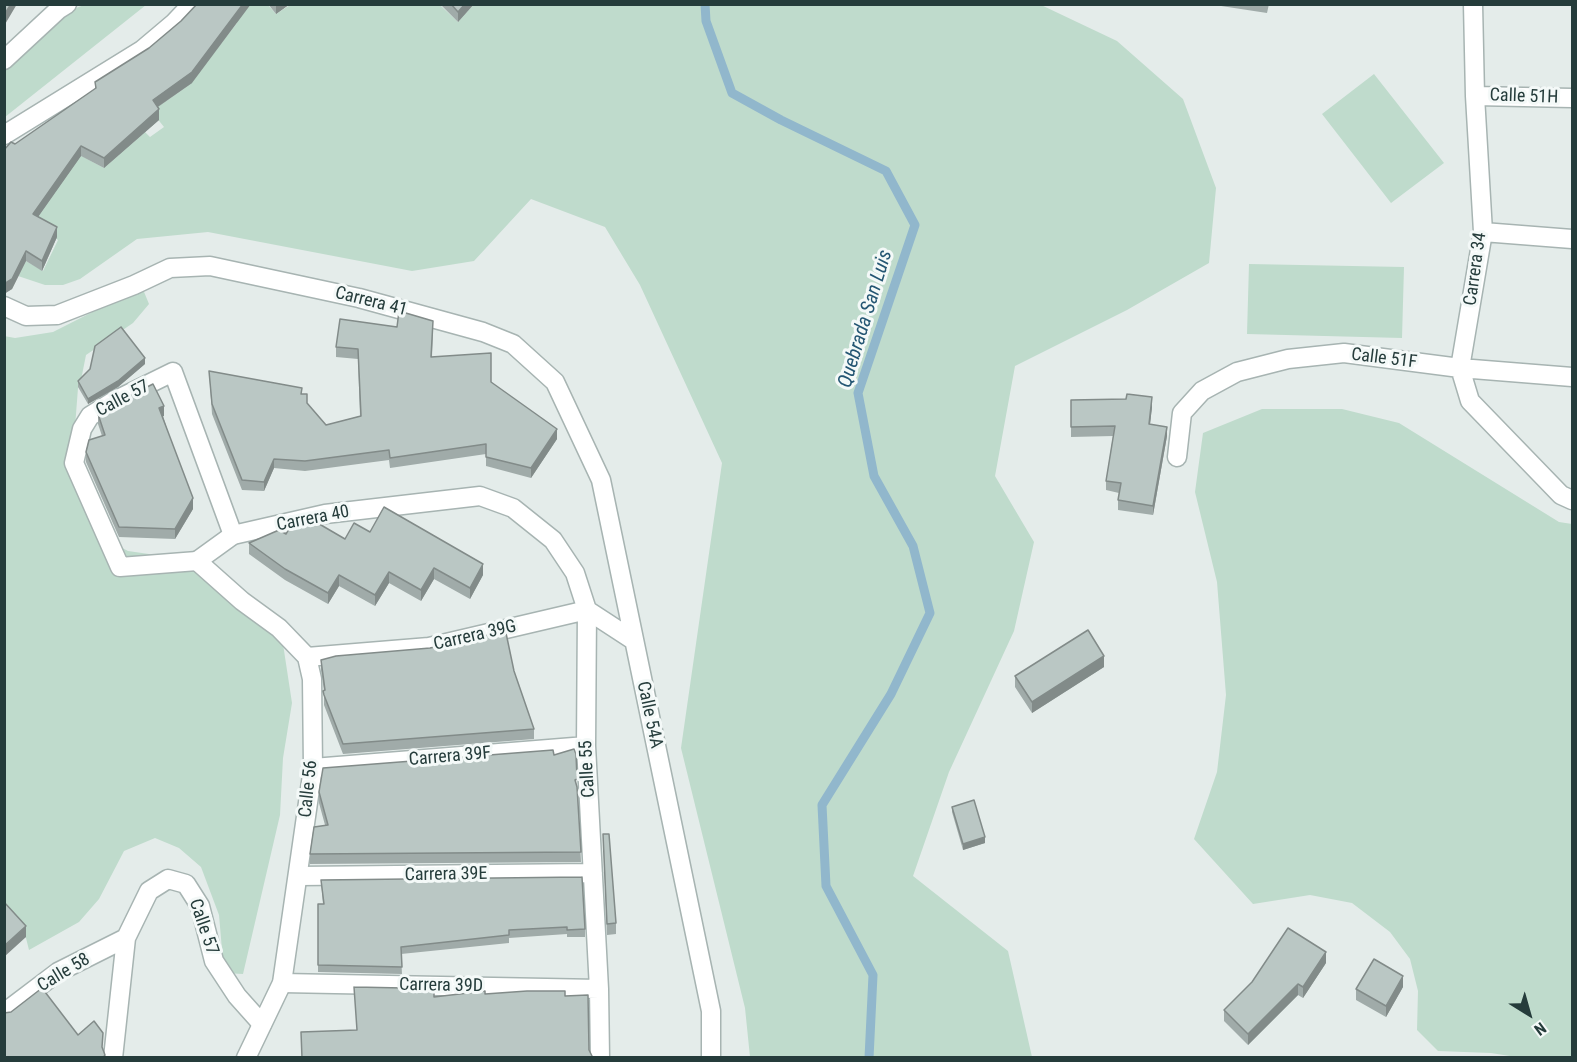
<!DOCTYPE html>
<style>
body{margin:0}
#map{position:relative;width:1577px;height:1062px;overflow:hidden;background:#e4ecea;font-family:"Roboto Condensed",sans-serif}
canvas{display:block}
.frame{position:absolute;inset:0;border:6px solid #253c3b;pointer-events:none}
.north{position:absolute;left:1499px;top:984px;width:60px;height:60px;-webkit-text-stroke:4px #f4f9f8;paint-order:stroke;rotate:143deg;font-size:16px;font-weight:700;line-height:24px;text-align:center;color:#253c3b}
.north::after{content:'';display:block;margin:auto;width:21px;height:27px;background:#253c3b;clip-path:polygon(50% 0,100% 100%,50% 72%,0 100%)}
</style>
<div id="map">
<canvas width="1577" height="1062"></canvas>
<div class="frame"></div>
<div class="north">N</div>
</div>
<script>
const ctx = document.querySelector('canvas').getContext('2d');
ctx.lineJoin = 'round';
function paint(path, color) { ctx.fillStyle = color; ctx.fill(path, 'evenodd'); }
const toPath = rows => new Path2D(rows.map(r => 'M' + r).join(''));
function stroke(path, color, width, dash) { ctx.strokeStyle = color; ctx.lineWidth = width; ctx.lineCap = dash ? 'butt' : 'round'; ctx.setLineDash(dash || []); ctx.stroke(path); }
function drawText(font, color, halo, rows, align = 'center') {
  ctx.font = font + ' "Roboto Condensed",sans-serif'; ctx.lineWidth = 6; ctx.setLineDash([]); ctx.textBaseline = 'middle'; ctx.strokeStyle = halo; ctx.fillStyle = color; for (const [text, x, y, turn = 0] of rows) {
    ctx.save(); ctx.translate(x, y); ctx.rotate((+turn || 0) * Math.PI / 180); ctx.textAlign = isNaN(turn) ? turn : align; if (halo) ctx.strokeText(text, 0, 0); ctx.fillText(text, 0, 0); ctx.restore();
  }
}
paint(toPath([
 [474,4,1039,4,1117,41,1183,99,1216,188,1209,263,1127,310,1015,366,995,476,1034,542,1014,631,949,772,913,876,1008,951,1032,1057,750,1057,745,1008,681,748,722,463,640,285,605,227,531,199,474,261,412,271,208,232,137,239,80,279,63,285,45,285,18,276,26,261,43,271,58,240,29,222,72,151,104,168,145,132,150,137,164,127,137,93,166,101,189,85,237,23,237,5,268,5,276,14,290,5,440,5,458,22],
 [84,5,146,5,5,117,5,70,60,14],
 [1374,74,1444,163,1391,203,1322,114],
 [1249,264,1404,267,1402,338,1247,334],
 [142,287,149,304,133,323,86,355,81,380,78,388,75,427,103,538,128,551,197,561,261,621,283,644,292,703,283,758,280,815,243,974,224,973,219,915,201,867,179,848,155,838,124,851,99,899,79,922,29,950,26,938,5,913,4,336,15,338,53,332],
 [1262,409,1342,409,1399,423,1559,522,1572,524,1572,1057,1516,1057,1491,1053,1438,1051,1417,1030,1418,991,1410,959,1390,932,1352,903,1310,895,1253,904,1194,839,1217,772,1226,695,1217,582,1195,492,1203,433]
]), '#bfdbcc');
stroke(toPath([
 [705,4,706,21,732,93,781,120,886,171,915,225,858,393,874,476,913,546,930,613,891,694,822,805,826,886,873,975,869,1058]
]), '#91b7cc', 9);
const minor = toPath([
 [1473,4,1475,96,1483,232,1460,368,1470,401,1561,495,1572,500],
 [4,60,59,9,67,4],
 [1475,96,1572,98],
 [1483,232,1572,239],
 [1177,457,1182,413,1202,391,1237,372,1288,359,1344,353,1460,368,1572,377],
 [197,561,120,567,74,463,82,429,90,416,114,401,173,372,233,535],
 [307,657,429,647,587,610,586,746,599,989,600,1058],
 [313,768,586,746],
 [299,876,593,873],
 [282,983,599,989],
 [4,1013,58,972,126,938],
 [113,1058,126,938,149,891,168,879,186,884,200,906,214,961,237,996,262,1024]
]);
const tertiary = toPath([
 [4,135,142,50,174,23,192,4],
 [4,306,26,316,57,315,134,285,170,268,210,266,359,298,483,332,513,344,555,382,601,480,711,1011,711,1058],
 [246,1058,282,983,313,768,312,679,307,657,279,628,242,601,197,561,233,535,325,514,480,496,513,508,553,540,575,573,587,610,633,640]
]);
stroke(minor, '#a7b4b2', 21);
stroke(tertiary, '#a7b4b2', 21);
stroke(minor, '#fff', 18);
stroke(tertiary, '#fff', 18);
paint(toPath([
 [268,4,290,4,276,14],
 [440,4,474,4,458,22],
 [1208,4,1269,4,1267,13],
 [95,82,192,83,158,107,159,120,104,168,81,156,38,217,57,237,42,271,26,261,12,289,4,294,4,150,15,144,95,89],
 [397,327,433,330,432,357,491,382,557,439,531,478,486,466,486,454,390,468,389,460,305,471,274,468,264,491,242,490,212,414,209,371,302,394,307,404,326,425,360,416,358,359,336,357,336,347],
 [145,364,118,387,88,404,78,387,78,381],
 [1071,400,1152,407,1150,424,1167,436,1153,515,1118,510,1118,500,1119,493,1106,490,1106,481,1113,436,1071,437],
 [98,414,164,416,163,416,193,509,175,539,119,537,86,462,86,452,102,436,98,424],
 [370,532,483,575,470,599,434,579,421,601,389,583,375,606,339,586,328,604,285,580,249,554,249,543,286,534,345,539],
 [321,660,514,671,534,729,534,739,343,754,324,705,324,691,321,670],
 [1104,667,1032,713,1015,687,1015,676],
 [554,755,577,785,581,862,310,864,310,854,325,825,319,803,319,792],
 [952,807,985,843,963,850,952,812],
 [603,834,616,923,616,934,607,935],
 [321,880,585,929,585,937,567,937,567,934,509,938,509,943,401,954,402,974,318,972,318,904,323,904],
 [1326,963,1303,998,1298,995,1248,1045,1224,1021,1224,1010],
 [1403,987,1386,1017,1356,1000,1356,989]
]), '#a0aba9');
paint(toPath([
 [11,4,17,4,4,26,4,15],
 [243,4,251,4,192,83,153,110,153,100],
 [276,4,290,4,276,14],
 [465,4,474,4,458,22,458,12],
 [159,109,159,120,104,168,104,158],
 [81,146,81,156,33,224,33,214],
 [57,227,57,237,42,271,42,261],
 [26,251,26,261,12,289,4,294,4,284],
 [145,358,145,364,118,387,88,404,88,399],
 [1152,397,1152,407,1149,433,1149,424],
 [164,406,164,416,159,418,159,408],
 [1167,427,1167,436,1153,515,1153,506],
 [557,429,557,439,531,478,531,468],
 [274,459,274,468,264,491,264,482],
 [193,498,193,509,175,539,175,529],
 [483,564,483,575,470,599,470,588],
 [434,568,434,579,421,601,421,590],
 [389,572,389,583,375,606,375,595],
 [339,575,339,586,328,604,328,593],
 [1104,656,1104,667,1032,713,1032,702],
 [985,837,985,843,963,850,963,844],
 [26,926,26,937,4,957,4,946],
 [1326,952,1326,963,1303,998,1303,987],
 [1403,976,1403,987,1386,1017,1386,1006],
 [1298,984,1298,995,1248,1045,1248,1034]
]), '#828b89');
const building = toPath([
 [4,4,11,4,4,15,4,4],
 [197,4,243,4,192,72,153,100,159,109,104,158,81,146,33,214,57,227,42,261,26,251,12,279,4,284,4,150,11,142,15,144,96,88,95,82,149,48,181,21,197,4],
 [451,4,465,4,458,12,451,4],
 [399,311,433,321,431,357,491,353,491,382,557,429,531,468,486,457,486,444,390,458,389,450,305,461,274,459,264,482,242,480,212,404,209,371,302,388,301,394,307,394,307,403,326,425,361,416,358,349,336,347,340,319,397,327,399,311],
 [121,327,145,358,118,381,88,399,78,381,90,369,95,346,121,327],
 [153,384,164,406,159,408,193,498,175,529,119,527,86,452,89,440,105,435,98,414,119,401,153,384],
 [1127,394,1152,397,1149,424,1167,427,1153,506,1118,500,1121,483,1106,481,1115,426,1071,427,1071,400,1126,399,1127,394],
 [384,507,483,564,470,588,434,568,421,590,389,572,375,595,339,575,328,593,285,569,249,543,279,530,286,534,293,522,309,518,345,539,354,523,370,532,384,507],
 [1088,630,1104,656,1032,702,1015,676,1088,630],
 [506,633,514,671,534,729,343,744,324,695,323,691,325,690,321,660,336,656,430,648,488,635,506,633],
 [574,749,576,754,577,779,575,780,577,787,581,852,310,854,314,827,328,825,319,792,323,768,553,750,554,755,574,749],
 [974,800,985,837,963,844,952,807,974,800],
 [603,834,609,834,616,923,607,924,603,834],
 [582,877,585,929,567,930,567,927,509,930,509,935,401,947,402,967,318,965,318,904,324,904,321,880,582,877],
 [4,902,26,926,4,946,4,902],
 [1288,928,1326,952,1303,987,1298,984,1248,1034,1224,1010,1252,982,1288,928],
 [1374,959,1403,976,1386,1006,1356,989,1374,959],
 [354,987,404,988,404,991,434,990,434,997,485,991,485,994,527,991,565,991,565,996,588,995,589,1050,593,1058,302,1058,301,1032,357,1030,354,987],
 [42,988,78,1035,94,1021,103,1033,102,1047,105,1055,103,1058,4,1058,4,1013,11,1012,42,988]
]);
paint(building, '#bac7c4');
stroke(building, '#828b89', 1.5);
drawText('18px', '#253c3b', '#f4f9f8', [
 ["Calle 51H",1524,97,2],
 ["Carrera 34",1476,269,-82],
 ["Carrera 41",371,302,14],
 ["Calle 51F",1384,359,7],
 ["Calle 57",123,399,-28],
 ["Carrera 40",313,519,-11],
 ["Carrera 39G",475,636,-13],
 ["Calle 54A",649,715,78],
 ["Carrera 39F",450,757,-5],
 ["Calle 55",588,769,-93],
 ["Calle 56",309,789,-84],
 ["Carrera 39E",446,875,-1],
 ["Calle 57",203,927,71],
 ["Calle 58",64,973,-31],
 ["Carrera 39D",441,986,1]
]);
drawText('italic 20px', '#245673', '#f4f9f8', [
 ["Quebrada San Luis",866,319,-73]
]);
</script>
